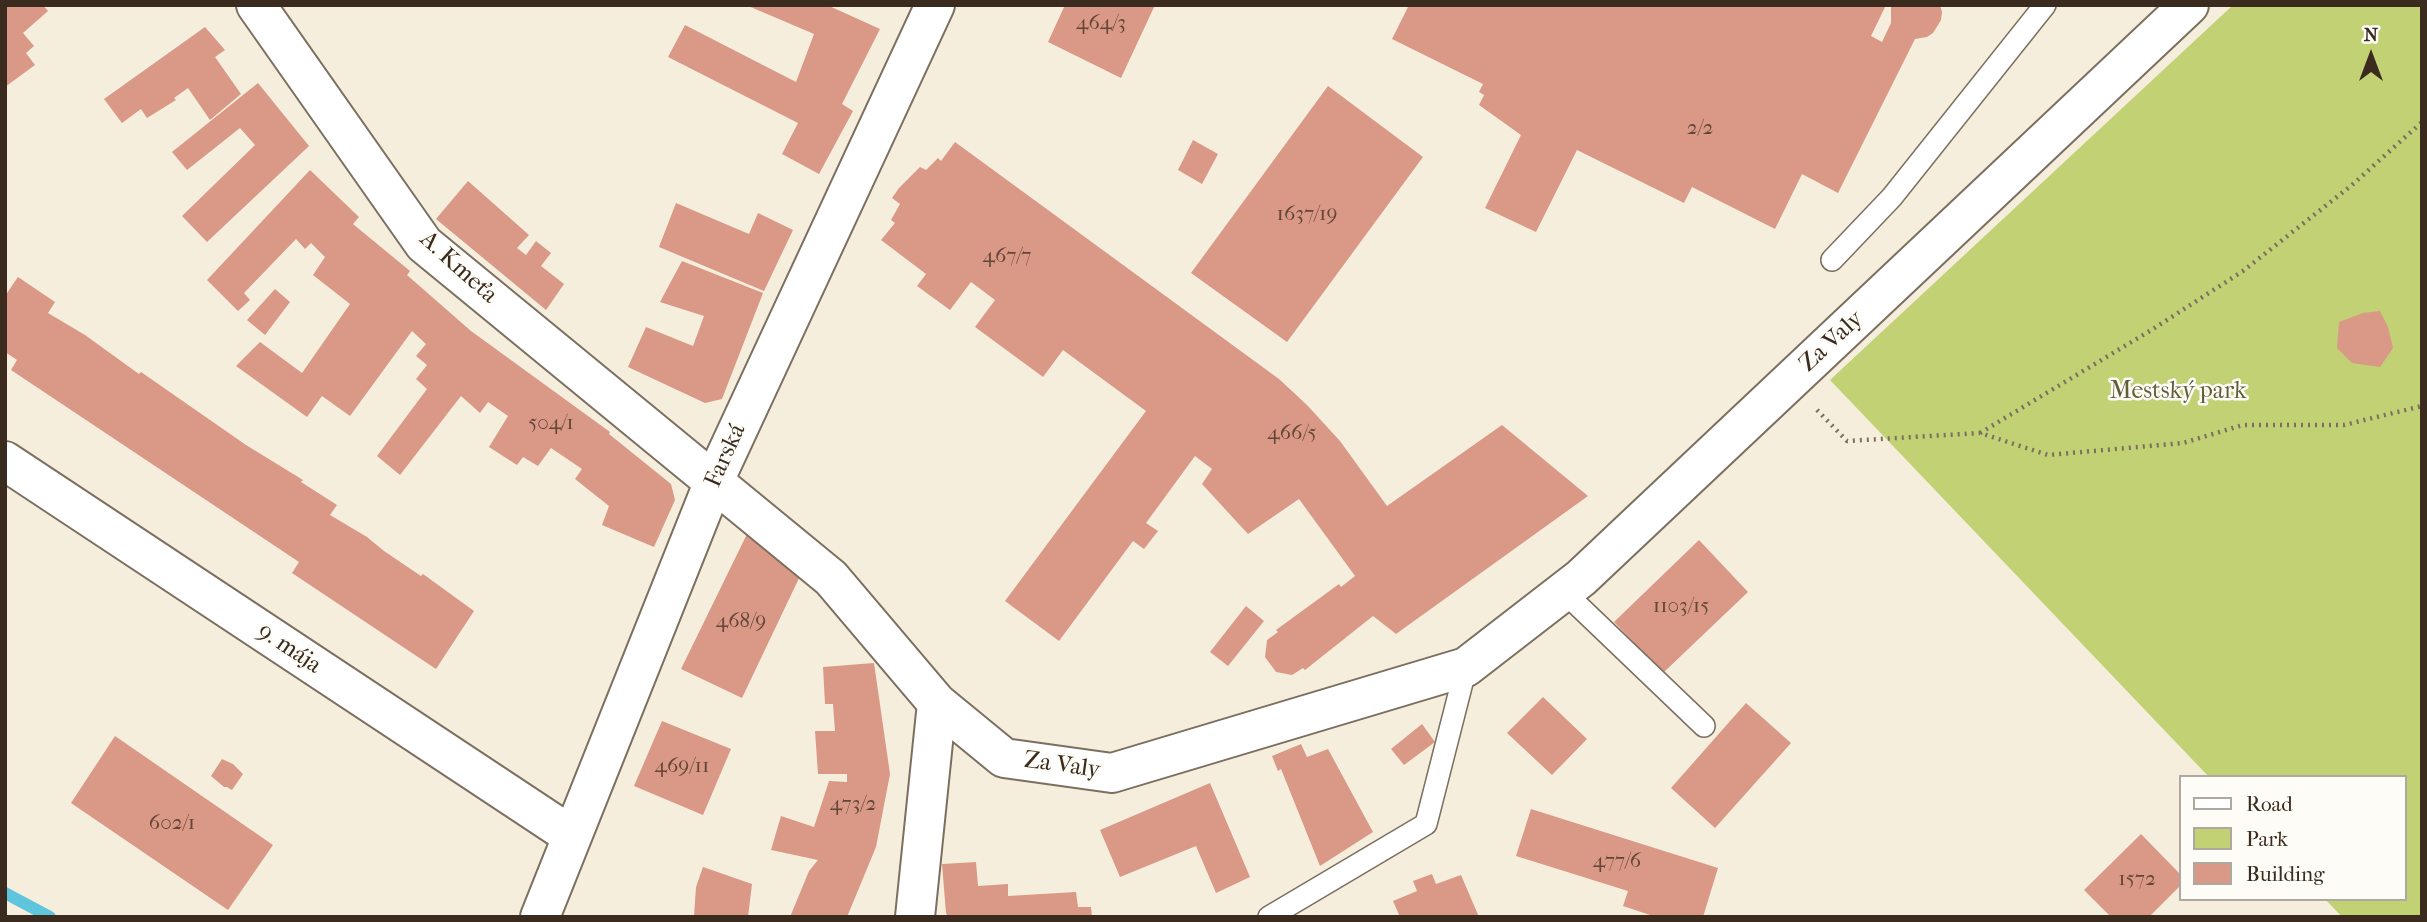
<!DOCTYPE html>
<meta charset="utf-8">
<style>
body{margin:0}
#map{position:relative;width:2427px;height:922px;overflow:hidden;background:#f6eedc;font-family:"IM FELL French Canon",serif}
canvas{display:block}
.frame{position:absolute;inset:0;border:7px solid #3b2a1e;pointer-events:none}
.legend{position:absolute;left:2179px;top:775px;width:228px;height:126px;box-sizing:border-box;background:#fdfcf7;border:2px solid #afa8a0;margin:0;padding:9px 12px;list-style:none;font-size:21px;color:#3b2a1e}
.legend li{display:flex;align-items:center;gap:14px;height:35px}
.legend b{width:35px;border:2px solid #afa8a0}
.north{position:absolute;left:2336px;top:21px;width:70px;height:70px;-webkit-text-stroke:5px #fdfcf7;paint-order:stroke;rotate:0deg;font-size:19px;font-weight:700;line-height:28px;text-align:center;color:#3b2a1e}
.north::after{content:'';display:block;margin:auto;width:24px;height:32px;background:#3b2a1e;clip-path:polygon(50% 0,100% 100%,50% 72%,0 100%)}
</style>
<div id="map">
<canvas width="2427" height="922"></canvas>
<div class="frame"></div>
<ul class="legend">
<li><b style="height:9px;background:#fff"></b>Road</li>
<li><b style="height:19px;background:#c1d174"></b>Park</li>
<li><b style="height:19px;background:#da9887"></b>Building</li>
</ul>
<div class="north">N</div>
</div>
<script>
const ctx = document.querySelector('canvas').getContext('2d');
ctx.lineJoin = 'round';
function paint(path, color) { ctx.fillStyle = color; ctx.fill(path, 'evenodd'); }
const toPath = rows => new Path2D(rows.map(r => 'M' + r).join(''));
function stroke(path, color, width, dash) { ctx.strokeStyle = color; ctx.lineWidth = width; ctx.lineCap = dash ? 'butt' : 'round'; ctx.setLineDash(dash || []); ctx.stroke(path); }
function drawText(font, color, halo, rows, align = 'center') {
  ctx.font = font + ' "IM FELL French Canon",serif'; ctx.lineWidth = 5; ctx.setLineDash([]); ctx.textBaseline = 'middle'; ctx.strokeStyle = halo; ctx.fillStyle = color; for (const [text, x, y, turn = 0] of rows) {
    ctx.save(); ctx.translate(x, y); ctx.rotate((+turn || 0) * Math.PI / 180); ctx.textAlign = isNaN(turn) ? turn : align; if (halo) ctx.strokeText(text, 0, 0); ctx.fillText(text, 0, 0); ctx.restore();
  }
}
paint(toPath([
 [2233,5,2422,5,2422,917,2342,917,2325,899,2404,899,2404,777,2209,777,1830,380]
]), '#c1d174');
stroke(toPath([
 [5,893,50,917]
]), '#5fc5dd', 12);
paint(toPath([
 [5,5,43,5,48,11,23,33,34,46,26,53,35,65,5,87],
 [746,5,827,5,880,29,842,104,853,111,819,174,782,154,798,123,668,57,685,25,796,82,814,34],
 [1065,5,1155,5,1121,78,1048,42],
 [1409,5,1886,5,1871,36,1882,42,1891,23,1891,5,1940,5,1942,12,1941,20,1933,33,1927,37,1915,39,1838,193,1802,174,1775,229,1692,187,1684,203,1577,150,1536,232,1485,208,1521,135,1479,105,1484,95,1479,92,1483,84,1392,39],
 [205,27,225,50,215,57,241,94,210,120,188,88,174,98,176,100,147,118,141,109,122,123,104,99],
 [258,83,309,146,207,242,182,216,255,145,240,128,187,170,172,152],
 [1328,86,1423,157,1287,342,1191,273],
 [1193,140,1218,154,1202,184,1178,170],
 [955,142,1279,379,1307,405,1340,441,1387,506,1502,425,1588,496,1396,634,1373,616,1305,670,1303,668,1292,675,1276,672,1265,657,1267,640,1278,632,1276,630,1339,584,1341,587,1355,576,1299,499,1248,534,1202,484,1212,469,1195,456,1146,523,1158,531,1144,549,1133,541,1059,641,1005,601,1146,411,1063,350,1043,377,975,327,995,300,971,282,950,310,917,286,926,274,881,240,895,223,891,220,900,204,892,198,899,188,920,167,926,170,938,158,941,161],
 [310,170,359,217,353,224,410,271,407,275,471,331,610,432,609,434,671,484,675,500,654,547,602,525,609,506,575,479,582,469,551,448,538,466,523,457,517,465,489,447,508,416,488,402,480,413,461,396,400,475,377,456,427,389,416,379,427,365,416,356,426,344,412,331,350,416,322,396,307,417,236,366,260,342,302,373,350,304,313,275,325,257,311,243,305,249,296,239,244,293,250,300,238,311,207,280],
 [468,181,529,235,517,248,526,255,536,241,551,253,541,266,564,284,546,310,436,219],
 [676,203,749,234,758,213,793,230,764,291,659,247],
 [682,261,763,293,722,399,705,403,628,367,646,327,693,346,704,316,660,302],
 [18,277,55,302,48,313,85,335,139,374,141,372,246,445,303,480,301,482,337,505,330,515,367,537,384,551,421,576,423,574,474,611,436,669,292,573,299,562,11,370,17,360,5,352,5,296],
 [275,289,290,302,265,335,247,320],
 [2380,311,2388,327,2393,348,2380,367,2352,363,2337,348,2339,322,2363,313],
 [747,534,801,574,742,698,681,669],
 [1699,540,1748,592,1663,673,1614,622],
 [1246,606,1264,621,1228,666,1210,652],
 [874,663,890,774,876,847,847,917,790,917,809,871,818,860,771,850,781,816,814,827,829,781,847,782,847,774,818,774,815,731,835,731,833,704,825,704,823,667],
 [1543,697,1587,739,1552,775,1507,733],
 [1746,703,1791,743,1715,828,1671,788],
 [662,721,731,749,703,815,634,786],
 [1422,724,1435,742,1404,765,1391,749],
 [115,736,273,845,228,910,71,803],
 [1301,744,1307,757,1328,749,1373,832,1320,866,1281,769,1278,771,1272,756],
 [222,759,233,764,243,774,232,790,227,787,224,787,211,776],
 [1210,783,1250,877,1216,893,1196,846,1120,877,1100,830],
 [1531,809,1718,868,1703,917,1656,917,1623,906,1628,891,1516,856],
 [2141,834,2180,874,2180,886,2149,917,2111,917,2084,890],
 [976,862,978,886,1008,884,1008,896,1076,892,1078,907,1091,907,1092,917,948,917,946,913,942,864],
 [703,867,752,884,748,917,694,917,696,887],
 [1432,874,1436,884,1461,875,1479,917,1400,917,1393,901,1417,891,1413,881]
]), '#da9887');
const service = toPath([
 [1832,260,1892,197,2045,5],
 [1564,592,1704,726],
 [1269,917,1426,824,1466,667]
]);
const minor = toPath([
 [256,5,424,244,831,578,937,703,1004,758,1112,773,1466,667,1581,578,2189,5],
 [5,461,572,836],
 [540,917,714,481,935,5],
 [915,917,937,703]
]);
stroke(service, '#7c6f60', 24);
stroke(minor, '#7c6f60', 42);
stroke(toPath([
 [1817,410,1847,441,1980,433,2048,455,2183,443,2243,425,2344,425,2422,406],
 [1980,433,2153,329,2243,271,2352,185,2422,122]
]), '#7c6f60', 4.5, [2, 5]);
stroke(service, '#fff', 21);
stroke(minor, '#fff', 38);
drawText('21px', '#634638', null, [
 ["464/3",1101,24],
 ["2/2",1700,129],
 ["1637/19",1307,215],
 ["467/7",1007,257],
 ["504/1",551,424],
 ["466/5",1292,434],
 ["1103/15",1681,607],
 ["468/9",741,622],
 ["469/11",682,767],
 ["473/2",853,805],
 ["602/1",172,824],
 ["477/6",1617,862],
 ["1572",2137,880]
]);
drawText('24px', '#3b2a1e', '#fdfcf7', [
 ["A. Kmeťa",458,268,42],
 ["Za Valy",1832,342,-43],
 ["Farská",726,456,-66],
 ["9. mája",289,649,34],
 ["Za Valy",1062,766,8]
]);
drawText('24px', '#635c38', '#fdfcf7', [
 ["Mestský park",2178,392]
]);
</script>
